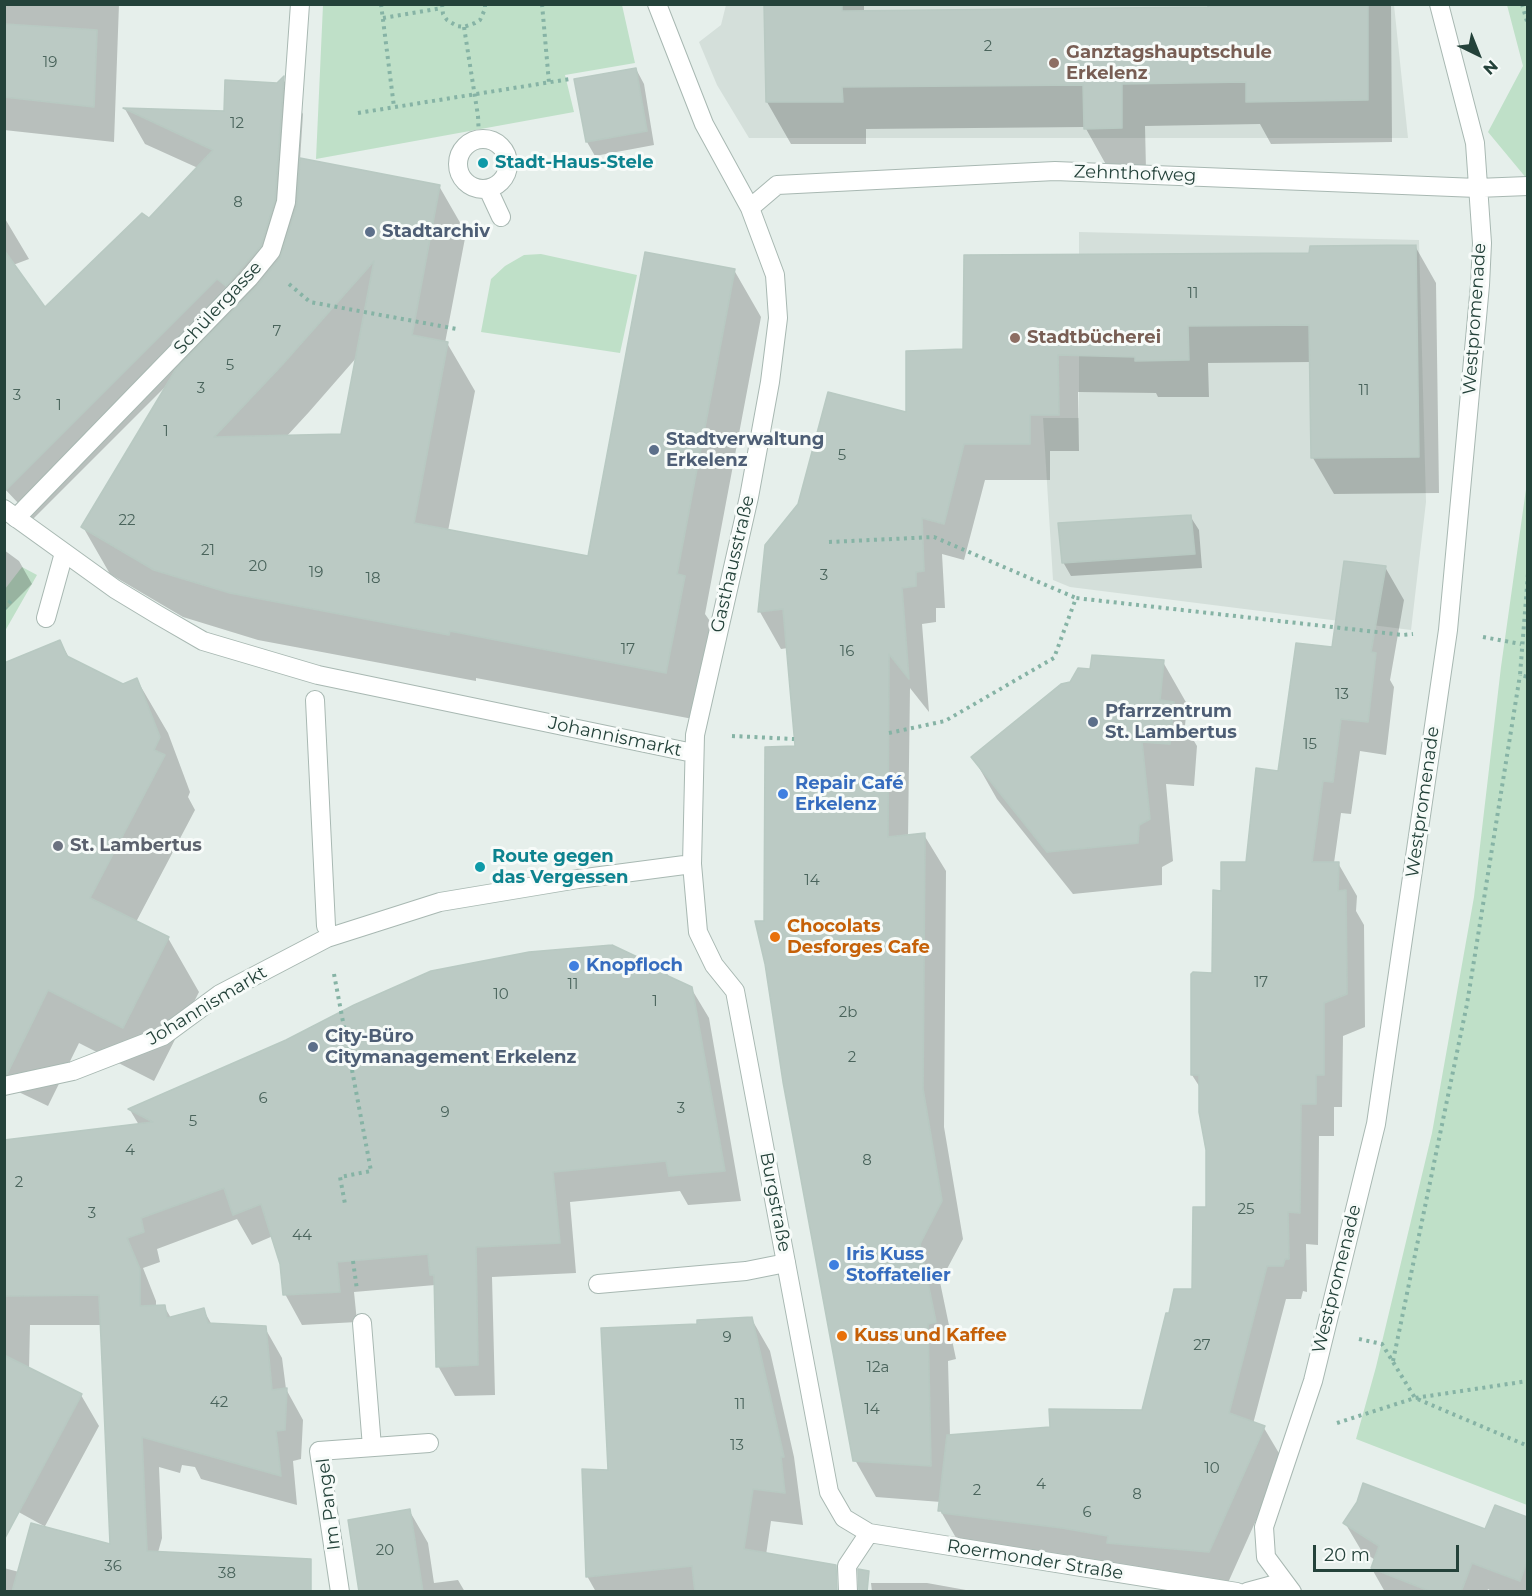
<!DOCTYPE html>
<meta charset="utf-8">
<style>
body{margin:0}
#map{position:relative;width:1532px;height:1596px;overflow:hidden;background:#e6efeb;font-family:Montserrat,sans-serif}
canvas{display:block}
.frame{position:absolute;inset:0;border:6px solid #24423a;pointer-events:none}
.north{position:absolute;left:1448px;top:24px;width:60px;height:60px;-webkit-text-stroke:4px #f7fbf9;paint-order:stroke;rotate:137deg;font-size:16px;font-weight:700;line-height:24px;text-align:center;color:#24423a}
.north::after{content:'';display:block;margin:auto;width:21px;height:27px;background:#24423a;clip-path:polygon(50% 0,100% 100%,50% 72%,0 100%)}
.scale{position:absolute;left:1313px;top:1545px;width:146px;height:27px;box-sizing:border-box;border:3px solid #24423a;border-top:0;padding-left:8px;font-size:18px;line-height:21px;white-space:nowrap;color:#24423a;-webkit-text-stroke:4px #f7fbf9;paint-order:stroke}
</style>
<div id="map">
<canvas width="1532" height="1596"></canvas>
<div class="frame"></div>
<div class="north">N</div>
<div class="scale">20 m</div>
</div>
<script>
const ctx = document.querySelector('canvas').getContext('2d');
ctx.lineJoin = 'round';
function paint(path, color) { ctx.fillStyle = color; ctx.fill(path, 'evenodd'); }
const toPath = rows => new Path2D(rows.map(r => 'M' + r).join(''));
function stroke(path, color, width, dash) { ctx.strokeStyle = color; ctx.lineWidth = width; ctx.lineCap = dash ? 'butt' : 'round'; ctx.setLineDash(dash || []); ctx.stroke(path); }
function drawText(font, color, halo, rows, align = 'center') {
  ctx.font = font + ' Montserrat,sans-serif'; ctx.lineWidth = 6; ctx.setLineDash([]); ctx.textBaseline = 'middle'; ctx.strokeStyle = halo; ctx.fillStyle = color; for (const [text, x, y, turn = 0] of rows) {
    ctx.save(); ctx.translate(x, y); ctx.rotate((+turn || 0) * Math.PI / 180); ctx.textAlign = isNaN(turn) ? turn : align; if (halo) ctx.strokeText(text, 0, 0); ctx.fillText(text, 0, 0); ctx.restore();
  }
}
paint(toPath([
 [726,5,1394,5,1408,138,749,138,717,85,699,42,721,25],
 [1079,232,1419,240,1426,502,1411,630,1070,587,1053,580,1043,418,1079,418]
]), '#d4dfda');
paint(toPath([
 [323,5,622,5,635,63,565,75,574,112,316,159],
 [1507,5,1527,5,1527,179,1488,132,1523,66],
 [541,254,637,275,620,353,481,332,491,279,505,266,524,255],
 [1527,482,1527,1505,1356,1439,1376,1367,1432,1133,1474,897,1501,667],
 [22,567,37,575,5,631,5,589]
]), '#bfe0c8');
paint(toPath([
 [4,4,119,4,114,142,4,130],
 [766,4,864,4,864,12,1209,9,1209,4,1391,4,1392,142,1271,144,1260,124,1145,126,1146,170,1109,170,1085,127,866,129,866,144,791,144,767,102],
 [636,69,644,84,654,145,595,156,587,142,576,80],
 [283,79,303,114,300,160,439,186,466,233,445,343,447,343,475,391,448,531,589,558,734,270,761,317,705,614,712,624,693,719,476,678,476,681,258,640,183,617,110,574,83,527,166,386,33,519,4,488,4,217,29,259,13,265,45,309,149,220,198,168,145,144,125,109,225,113,277,84],
 [357,357,342,435,286,437,309,412],
 [1415,246,1436,283,1439,493,1334,494,1313,458,1311,362,1208,363,1209,397,1158,397,1156,393,1078,392,1079,451,1050,451,1050,480,985,480,964,560,942,554,945,608,936,608,936,622,922,624,929,712,910,688,908,836,924,835,946,871,944,1127,963,1239,940,1282,956,1359,948,1361,950,1436,1051,1428,1143,1411,1170,1315,1194,1290,1207,1208,1207,1150,1201,1089,1192,1075,1214,974,1223,893,1247,863,1280,773,1334,649,1385,567,1404,600,1390,680,1394,687,1386,755,1360,751,1351,814,1341,813,1334,863,1338,863,1357,896,1356,911,1364,925,1365,1027,1343,1036,1342,1107,1334,1107,1334,1136,1319,1136,1318,1245,1306,1244,1307,1292,1303,1291,1301,1299,1286,1299,1253,1424,1264,1428,1283,1460,1227,1585,959,1543,940,1510,941,1502,876,1497,855,1460,765,922,796,747,788,648,781,649,760,612,767,546,908,414,964,351,1311,255],
 [1190,516,1199,530,1202,568,1071,576,1063,562],
 [4,550,19,561,32,584,4,612],
 [60,642,70,659,123,685,137,680,168,733,190,792,188,797,195,810,136,922,168,938,199,992,154,1081,79,1043,48,1106,4,1085,4,665],
 [1163,662,1187,704,1185,726,1197,746,1194,786,1166,784,1173,861,1162,867,1162,885,1073,894,997,799,973,757,1091,671],
 [666,972,670,978,691,988,709,1018,741,1201,688,1205,680,1191,570,1202,576,1273,492,1277,495,1395,455,1396,438,1366,435,1285,354,1292,357,1322,302,1325,285,1294,281,1264,273,1236,252,1245,237,1219,157,1249,160,1262,143,1268,156,1301,156,1306,164,1306,171,1318,203,1309,212,1325,265,1328,282,1358,286,1389,303,1420,301,1459,293,1461,297,1505,201,1479,195,1467,182,1465,180,1473,159,1467,162,1538,147,1592,4,1592,4,1568,19,1572,44,1526,4,1504,4,1142,139,1125,130,1110],
 [30,1325,102,1325,111,1546,44,1528,99,1426,81,1395,29,1369],
 [751,1318,770,1351,794,1457,803,1525,771,1521,766,1555,811,1592,596,1592,587,1576,609,1471,698,1325],
 [1495,1507,1528,1519,1528,1592,1493,1592,1488,1589,1487,1592,1385,1592,1372,1569,1375,1560,1361,1550,1345,1523,1486,1531],
 [409,1510,428,1543,434,1583,458,1580,465,1592,361,1592],
 [871,1583,927,1583,977,1592,872,1592]
]), '#0003');
const building = toPath([
 [764,4,842,4,842,11,1208,7,1208,4,1368,4,1368,100,1246,102,1246,82,1122,84,1122,128,1084,129,1083,85,842,87,843,102,766,102,764,4],
 [4,24,97,30,94,107,4,97,4,24],
 [636,68,647,131,586,142,574,79,636,68],
 [284,76,275,200,261,246,226,286,217,279,4,492,4,250,45,307,142,213,149,218,213,150,123,108,224,111,225,80,277,83,284,76],
 [300,158,440,185,412,335,448,342,414,523,588,556,645,252,735,269,677,574,685,576,666,673,450,631,449,635,230,593,154,570,81,527,176,369,257,286,280,258,297,205,300,158],
 [374,261,341,434,214,437,282,365,374,261],
 [1416,245,1419,457,1311,458,1309,325,1188,326,1189,360,1135,361,1135,357,1058,355,1059,415,1030,415,1030,444,964,444,944,524,922,518,924,571,916,572,916,586,902,588,909,679,889,654,888,837,925,833,923,1089,942,1201,920,1244,936,1322,928,1324,931,1466,853,1461,783,1082,765,964,755,921,764,921,765,747,795,746,783,609,758,612,765,545,798,504,828,392,906,412,906,351,963,349,964,255,1309,253,1310,246,1416,245],
 [1191,515,1195,554,1062,563,1058,523,1191,515],
 [1344,561,1386,566,1371,652,1376,653,1368,722,1341,719,1333,782,1323,781,1312,862,1339,862,1338,891,1346,890,1347,994,1324,1003,1324,1075,1316,1075,1316,1104,1301,1104,1300,1213,1288,1212,1289,1259,1285,1259,1283,1266,1267,1266,1229,1413,1265,1426,1209,1552,1107,1543,1108,1536,1062,1528,942,1513,942,1511,938,1511,947,1435,1050,1427,1049,1409,1142,1410,1166,1313,1169,1313,1174,1289,1192,1289,1193,1207,1206,1207,1206,1150,1199,1112,1199,1075,1191,1075,1191,974,1193,972,1212,973,1213,890,1221,891,1221,862,1246,862,1256,768,1278,771,1296,643,1332,647,1344,561],
 [60,640,67,656,123,684,137,678,160,737,154,750,165,755,90,898,169,937,123,1028,48,990,7,1074,4,1074,4,663,60,640],
 [1092,655,1164,660,1160,700,1174,702,1170,744,1142,742,1150,819,1139,825,1138,843,1047,852,971,757,1061,684,1070,682,1078,668,1090,669,1092,655],
 [612,945,667,971,666,975,692,987,725,1171,669,1176,666,1161,553,1172,560,1243,476,1247,478,1365,436,1367,434,1275,430,1275,428,1254,337,1262,340,1292,283,1295,280,1264,261,1204,233,1215,224,1188,141,1218,144,1232,127,1238,140,1269,140,1306,165,1305,167,1318,204,1308,208,1323,266,1326,272,1390,287,1388,285,1430,276,1431,281,1476,142,1437,147,1551,311,1559,311,1592,12,1592,31,1523,110,1544,99,1295,4,1296,4,1140,153,1122,128,1109,286,1040,354,1005,431,971,529,952,612,945],
 [752,1317,784,1457,781,1457,785,1493,753,1489,744,1549,836,1565,837,1592,695,1592,692,1566,586,1577,582,1469,608,1470,601,1328,697,1324,697,1320,752,1317],
 [4,1355,82,1394,4,1540,4,1355],
 [1363,1483,1485,1529,1495,1505,1527,1517,1527,1561,1520,1581,1472,1563,1461,1592,1432,1592,1371,1568,1379,1546,1343,1523,1357,1502,1363,1483],
 [410,1509,423,1592,359,1592,348,1520,410,1509],
 [858,1569,869,1571,867,1592,859,1592,858,1569]
]);
paint(building, '#bbcac4');
stroke(building, '#b8c9c2', 1.5);
const lane = toPath([
 '458 164a25 25 0 1 1 50 0a25 25 0 1 1-50 0Z',
 [488,189,501,217],
 [16,518,249,278,271,251,286,202,300,4],
 [46,618,64,553],
 [598,1284,746,1271,786,1263],
 [362,1323,372,1447],
 [340,1592,319,1451,429,1443]
]);
const street = toPath([
 [657,4,704,124,750,208,775,275,778,318,770,382,749,497,695,735,692,864,698,932,714,965,735,991,829,1492,844,1518,869,1533,1237,1592],
 [750,208,777,185,1055,171,1477,188,1528,186],
 [4,509,115,589,158,615,203,641,318,675,693,753],
 [315,700,326,926],
 [4,1086,73,1071,163,1036,220,994,327,938,440,902,578,879,692,864],
 [848,1592,847,1566,869,1533],
 [1247,1592,1284,1582],
 [1292,1592,1266,1557,1264,1527,1313,1381,1376,1124,1448,630,1480,285,1482,243,1475,143,1439,4]
]);
stroke(lane, '#a8b8b2', 20);
stroke(street, '#a8b8b2', 20);
stroke(toPath([
 [381,4,394,107],
 [442,4,443,14,447,20,457,26,464,27,475,23,480,20,485,9,485,4],
 [542,4,549,83],
 [1522,4,1528,25],
 [383,18,442,8],
 [464,27,478,116,479,138],
 [358,113,570,79],
 [289,284,310,302,457,329],
 [829,542,934,537,1076,598],
 [1528,574,1520,675,1528,677],
 [4,609,13,598],
 [1483,637,1521,644],
 [889,733,945,721,1054,658,1076,598,1403,635,1413,634],
 [732,736,794,739],
 [334,974,371,1171,340,1177,345,1204],
 [353,1261,357,1290],
 [1359,1339,1382,1344,1415,1398,1528,1446],
 [1393,1361,1467,1004,1520,675],
 [1337,1423,1415,1398,1528,1381]
]), '#86b3a5', 4, [3, 4.5]);
stroke(lane, '#fff', 18);
stroke(street, '#fff', 18);
for (const [x, y, r, color] of [
 [1054,63,6,"#8d6e63"],
 [483,163,6,"#0f9aa8"],
 [370,232,6,"#5c6f8a"],
 [1015,338,6,"#8d6e63"],
 [654,450,6,"#5c6f8a"],
 [1093,722,6,"#5c6f8a"],
 [783,794,6,"#3f7fe0"],
 [58,846,6,"#6b7280"],
 [480,867,6,"#0f9aa8"],
 [775,937,6,"#e8710a"],
 [574,966,6,"#3f7fe0"],
 [313,1047,6,"#5c6f8a"],
 [834,1265,6,"#3f7fe0"],
 [842,1336,6,"#e8710a"]
]) { const dot = new Path2D(); dot.arc(x, y, r, 0, 2 * Math.PI); ctx.fillStyle = color; ctx.fill(dot); stroke(dot, '#f7fbf9', 2); }
drawText('15px', '#4a645c', null, [
 ["2",988,47],
 ["19",50,63],
 ["12",237,124],
 ["8",238,203],
 ["11",1193,294],
 ["7",277,332],
 ["5",230,366],
 ["3",201,389],
 ["11",1364,391],
 ["3",17,396],
 ["1",59,406],
 ["1",166,432],
 ["5",842,456],
 ["22",127,521],
 ["21",208,551],
 ["20",258,567],
 ["19",316,573],
 ["3",824,576],
 ["18",373,579],
 ["17",628,650],
 ["16",847,652],
 ["13",1342,695],
 ["15",1310,745],
 ["14",812,881],
 ["17",1261,983],
 ["11",573,985],
 ["10",501,995],
 ["1",655,1002],
 ["2b",848,1013],
 ["2",852,1058],
 ["6",263,1099],
 ["3",681,1109],
 ["9",445,1113],
 ["5",193,1122],
 ["4",130,1151],
 ["8",867,1161],
 ["2",19,1183],
 ["25",1246,1210],
 ["3",92,1214],
 ["44",302,1236],
 ["9",727,1338],
 ["27",1202,1346],
 ["12a",878,1368],
 ["42",219,1403],
 ["11",740,1405],
 ["14",872,1410],
 ["13",737,1446],
 ["10",1212,1469],
 ["4",1041,1485],
 ["2",977,1491],
 ["8",1137,1495],
 ["6",1087,1513],
 ["20",385,1551],
 ["36",113,1567],
 ["38",227,1574]
]);
drawText('bold 18px', '#785e54', '#f7fbf9', [
 ["Ganztagshauptschule",1066,53],
 ["Erkelenz",1066,74],
 ["Stadtbücherei",1027,338]
], 'left');
drawText('bold 18px', '#0d838f', '#f7fbf9', [
 ["Stadt-Haus-Stele",495,163],
 ["Route gegen",492,857],
 ["das Vergessen",492,878]
], 'left');
drawText('18px', '#24423a', '#f7fbf9', [
 ["Zehnthofweg",1135,174,2],
 ["Schülergasse",218,308,-47],
 ["Westpromenade",1475,319,-86],
 ["Gasthausstraße",733,564,-77],
 ["Johannismarkt",615,737,12],
 ["Westpromenade",1423,802,-82],
 ["Johannismarkt",207,1006,-31],
 ["Burgstraße",775,1202,79],
 ["Westpromenade",1337,1279,-76],
 ["Im Pangel",329,1504,-97],
 ["Roermonder Straße",1035,1560,9]
]);
drawText('bold 18px', '#4e5e75', '#f7fbf9', [
 ["Stadtarchiv",382,232],
 ["Stadtverwaltung",666,440],
 ["Erkelenz",666,461],
 ["Pfarrzentrum",1105,712],
 ["St. Lambertus",1105,733],
 ["City-Büro",325,1037],
 ["Citymanagement Erkelenz",325,1058]
], 'left');
drawText('bold 18px', '#366cbe', '#f7fbf9', [
 ["Repair Café",795,784],
 ["Erkelenz",795,805],
 ["Knopfloch",586,966],
 ["Iris Kuss",846,1255],
 ["Stoffatelier",846,1276]
], 'left');
drawText('bold 18px', '#5b616d', '#f7fbf9', [
 ["St. Lambertus",70,846]
], 'left');
drawText('bold 18px', '#c56008', '#f7fbf9', [
 ["Chocolats",787,927],
 ["Desforges Cafe",787,948],
 ["Kuss und Kaffee",854,1336]
], 'left');
</script>
